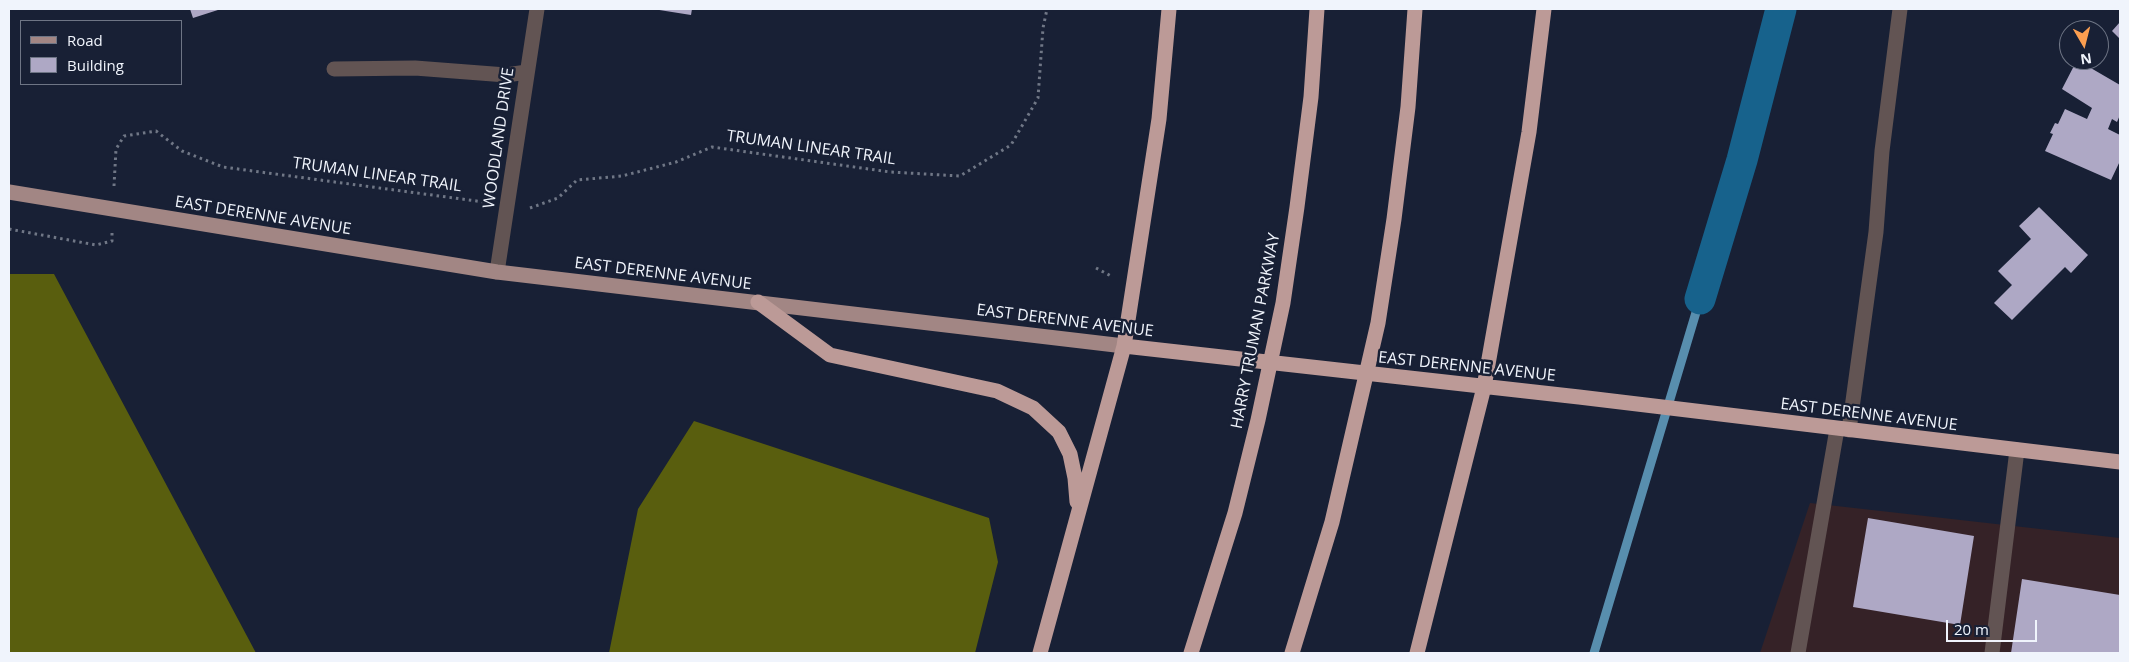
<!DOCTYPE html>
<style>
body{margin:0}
#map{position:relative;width:2129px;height:662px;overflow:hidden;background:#182035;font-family:"Open Sans",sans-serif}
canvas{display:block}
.frame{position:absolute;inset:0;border:10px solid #f0f4fc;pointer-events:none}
.legend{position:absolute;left:20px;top:20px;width:162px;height:65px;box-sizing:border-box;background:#182035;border:1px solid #6e7585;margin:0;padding:6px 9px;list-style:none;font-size:15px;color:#f0f4fc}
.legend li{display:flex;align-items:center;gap:10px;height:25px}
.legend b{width:25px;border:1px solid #6e7585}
.north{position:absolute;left:2059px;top:20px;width:50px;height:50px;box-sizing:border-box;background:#182035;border:1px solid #6e7585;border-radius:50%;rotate:172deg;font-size:14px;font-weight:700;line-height:20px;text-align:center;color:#f0f4fc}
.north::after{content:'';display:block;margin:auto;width:18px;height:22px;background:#fb9e50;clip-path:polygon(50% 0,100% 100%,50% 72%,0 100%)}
.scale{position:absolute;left:1946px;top:620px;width:91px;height:22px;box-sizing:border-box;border:2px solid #f0f4fc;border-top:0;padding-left:6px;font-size:15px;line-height:18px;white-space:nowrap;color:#f0f4fc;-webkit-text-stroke:4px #182035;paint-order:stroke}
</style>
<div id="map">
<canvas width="2129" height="662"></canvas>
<div class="frame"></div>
<ul class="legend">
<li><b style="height:6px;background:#a28684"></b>Road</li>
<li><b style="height:14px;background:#aea8c5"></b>Building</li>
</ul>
<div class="north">N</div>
<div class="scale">20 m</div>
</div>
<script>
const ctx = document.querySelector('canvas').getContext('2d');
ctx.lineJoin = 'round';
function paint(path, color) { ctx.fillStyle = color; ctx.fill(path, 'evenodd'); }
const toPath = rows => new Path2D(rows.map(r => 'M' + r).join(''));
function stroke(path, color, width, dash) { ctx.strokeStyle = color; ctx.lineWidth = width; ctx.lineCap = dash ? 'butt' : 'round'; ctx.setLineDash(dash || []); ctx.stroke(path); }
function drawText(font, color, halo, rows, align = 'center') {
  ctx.font = font + ' "Open Sans",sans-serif'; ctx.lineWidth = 5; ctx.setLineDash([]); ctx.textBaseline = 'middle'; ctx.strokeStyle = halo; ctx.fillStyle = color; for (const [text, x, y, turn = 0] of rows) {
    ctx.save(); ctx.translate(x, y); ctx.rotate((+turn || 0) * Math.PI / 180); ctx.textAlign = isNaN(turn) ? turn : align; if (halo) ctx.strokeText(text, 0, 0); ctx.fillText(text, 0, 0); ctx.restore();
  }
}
paint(toPath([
 [1810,503,2120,538,2120,653,1760,653]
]), '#352227');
paint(toPath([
 [9,274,54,274,256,653,9,653],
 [694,421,989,518,998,562,975,653,609,653,638,509]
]), '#595e0e');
stroke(toPath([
 [1594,653,1700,299]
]), '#588eae', 9);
stroke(toPath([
 [1700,299,1742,160,1781,9]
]), '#17628c', 31);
paint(toPath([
 [190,9,221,9,193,18],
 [653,9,692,9,691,15],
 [2120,22,2120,39,2112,31],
 [2077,60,2120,85,2120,115,2117,122,2112,119,2108,129,2120,135,2120,161,2111,180,2045,151,2053,134,2050,133,2055,123,2058,124,2065,109,2087,119,2092,108,2062,89],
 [2039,207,2088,255,2071,273,2065,267,2012,320,1994,303,2012,285,1998,271,2031,239,2019,226],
 [1868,518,1974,536,1960,625,1853,607],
 [2022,579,2120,595,2120,653,2011,653]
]), '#aea8c5');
stroke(toPath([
 [114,186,116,149,124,136,156,131,182,151,223,167,484,202],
 [530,208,558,198,577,180,622,176,676,162,712,147,890,172,960,176,1011,145,1038,98,1043,28,1047,9],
 [9,229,96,245,112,241,112,232],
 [1096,268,1111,276]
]), '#707786', 3, [2.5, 4]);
stroke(toPath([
 [1849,430,1876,232,1882,151,1900,9],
 [1798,653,1837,429],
 [1992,653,2017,450]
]), '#625453', 15);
stroke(toPath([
 [334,69,415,68,506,75,527,72],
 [497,272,537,9]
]), '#625453', 15);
stroke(toPath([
 [9,192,497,272,1124,346]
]), '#a28684', 15);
stroke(toPath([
 [758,302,830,355,997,391,1033,408,1059,432,1070,454,1075,478,1077,502],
 [1124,346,1579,397,2120,462],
 [1040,653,1124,346,1159,119,1169,9],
 [1191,653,1235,513,1258,420,1283,303,1297,207,1311,97,1317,9],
 [1292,653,1332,522,1378,323,1394,219,1408,107,1415,9],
 [1417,653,1484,387,1529,132,1544,9]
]), '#bc9a97', 15);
drawText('16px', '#f0f4fc', '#182035', [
 ["WOODLAND DRIVE",499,138,-82],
 ["TRUMAN LINEAR TRAIL",811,148,8],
 ["TRUMAN LINEAR TRAIL",377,175,8],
 ["EAST DERENNE AVENUE",263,216,9],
 ["EAST DERENNE AVENUE",663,274,7],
 ["EAST DERENNE AVENUE",1065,321,7],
 ["HARRY TRUMAN PARKWAY",1256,331,-79],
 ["EAST DERENNE AVENUE",1467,367,6],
 ["EAST DERENNE AVENUE",1869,415,7]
]);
</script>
